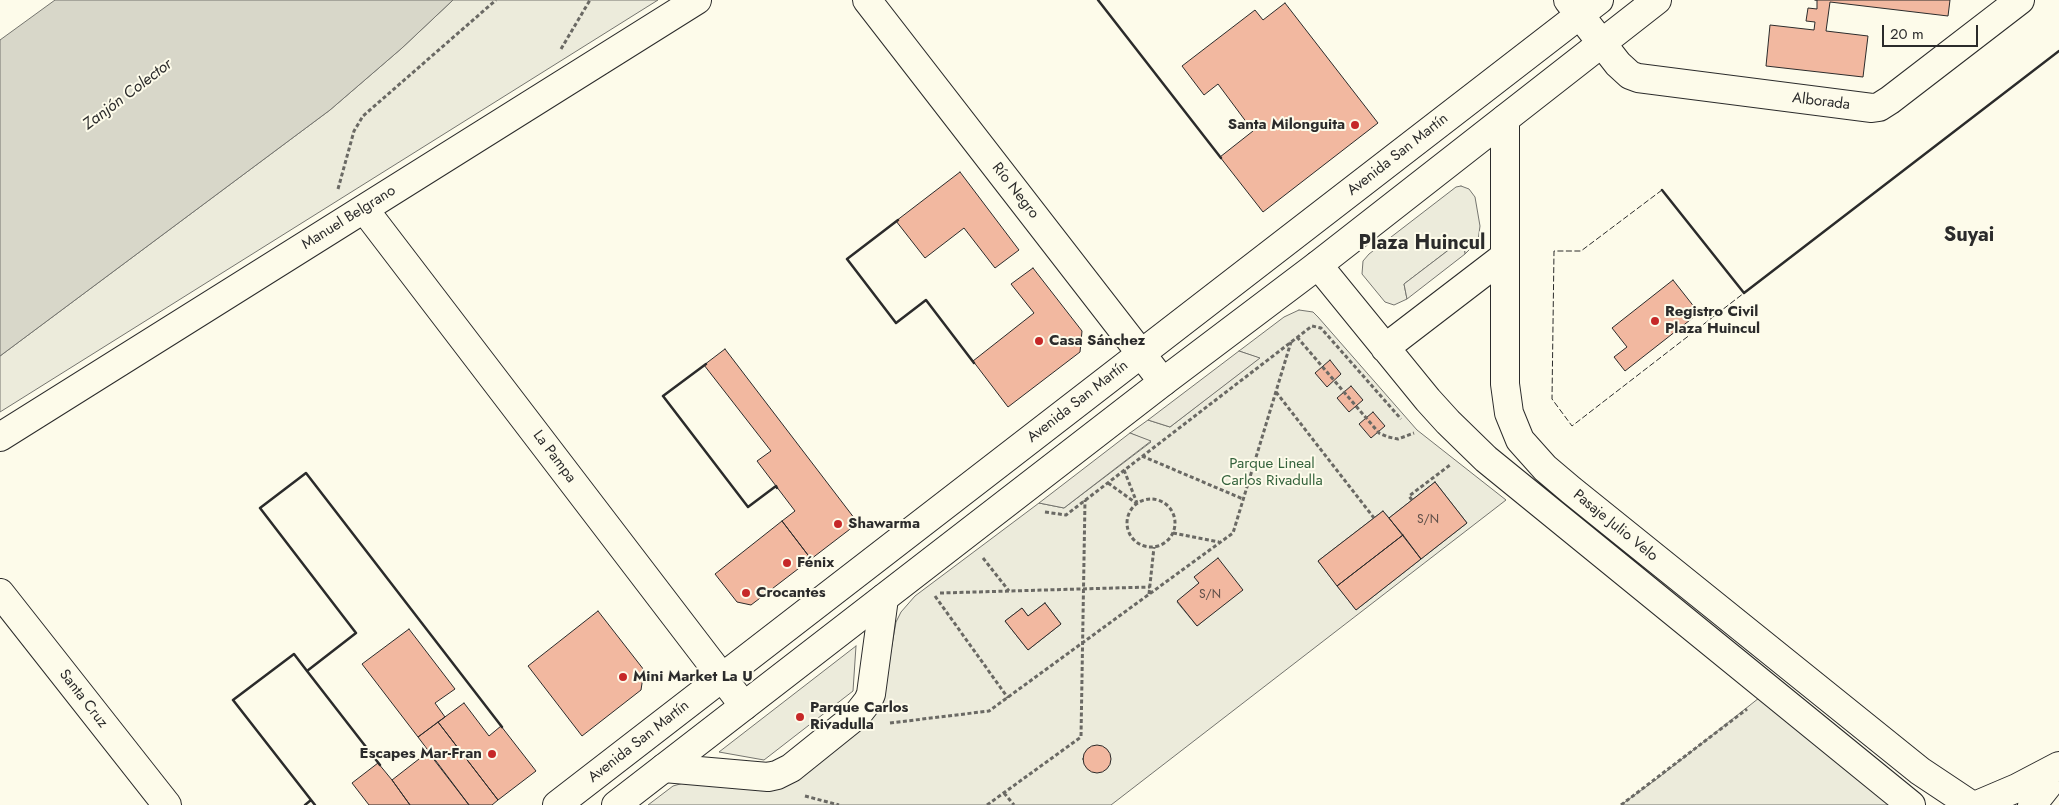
<!DOCTYPE html>
<meta charset="utf-8">
<style>
body{margin:0}
#map{position:relative;width:2059px;height:805px;overflow:hidden;background:#fdfbea;font-family:Jost,sans-serif}
canvas{display:block}
.scale{position:absolute;left:1882px;top:25px;width:96px;height:22px;box-sizing:border-box;border:2px solid #2b2b2b;border-top:0;padding-left:6px;font-size:15px;line-height:18px;white-space:nowrap;color:#2b2b2b;-webkit-text-stroke:4px #fdfbea;paint-order:stroke}
</style>
<div id="map">
<canvas width="2059" height="805"></canvas>
<div class="scale">20 m</div>
</div>
<script>
const ctx = document.querySelector('canvas').getContext('2d');
ctx.lineJoin = 'round';
function paint(path, color) { ctx.fillStyle = color; ctx.fill(path, 'evenodd'); }
const toPath = rows => new Path2D(rows.map(r => 'M' + r).join(''));
function stroke(path, color, width, dash) { ctx.strokeStyle = color; ctx.lineWidth = width; ctx.lineCap = dash ? 'butt' : 'round'; ctx.setLineDash(dash || []); ctx.stroke(path); }
function drawText(font, color, halo, rows, align = 'center') {
  ctx.font = font + ' Jost,sans-serif'; ctx.lineWidth = 4; ctx.setLineDash([]); ctx.textBaseline = 'middle'; ctx.strokeStyle = halo; ctx.fillStyle = color; for (const [text, x, y, turn = 0] of rows) {
    ctx.save(); ctx.translate(x, y); ctx.rotate((+turn || 0) * Math.PI / 180); ctx.textAlign = isNaN(turn) ? turn : align; if (halo) ctx.strokeText(text, 0, 0); ctx.fillText(text, 0, 0); ctx.restore();
  }
}
const green = toPath([
 [453,0,658,0,0,412,0,356,330,110,402,48,453,0],
 [1461,186,1469,189,1475,197,1480,226,1478,241,1465,254,1463,239,1404,284,1407,299,1394,305,1385,302,1362,274,1363,261,1369,254,1456,187,1461,186],
 [1299,310,1313,312,1318,317,1417,430,1506,500,1111,805,648,805,673,786,687,782,770,788,868,722,880,710,882,702,896,622,901,612,915,596,1039,503,1064,508,1151,442,1130,433,1148,420,1170,427,1259,358,1239,351,1284,317,1299,310],
 [1435,482,1467,523,1356,610,1318,561,1383,511,1389,518,1435,482],
 [1195,577,1242,589,1197,626,1177,602,1199,583,1195,577],
 [1045,603,1061,624,1028,650,1005,621,1022,608,1028,616,1045,603],
 [856,646,853,691,764,760,719,752,856,646],
 [1759,698,1892,805,1621,805,1658,778,1759,698]
]);
paint(green, '#ecebdb');
stroke(green, '#74746e', 1);
const parking = toPath([
 [1463,239,1465,254,1407,299,1404,284,1463,239],
 [1239,351,1260,358,1170,427,1148,420,1239,351],
 [1130,433,1151,441,1064,508,1039,503,1130,433]
]);
paint(parking, '#eceadb');
stroke(parking, '#74746e', 1);
const water = toPath([
 [55,0,453,0,402,48,330,110,0,356,0,40,55,0]
]);
paint(water, '#d8d7c9');
stroke(water, '#74746e', 1);
const building = toPath([
 [1815,0,1950,0,1948,16,1830,2,1826,31,1868,36,1863,77,1766,66,1770,25,1814,30,1815,22,1806,21,1808,8,1817,9,1817,0,1815,0],
 [1285,3,1378,123,1263,212,1220,157,1253,131,1218,84,1204,95,1182,66,1255,10,1263,20,1285,3],
 [960,172,1019,250,995,268,964,228,925,258,896,221,960,172],
 [1033,268,1082,331,1080,352,1008,407,973,361,1034,313,1011,284,1033,268],
 [1673,280,1699,313,1625,371,1614,357,1627,347,1612,328,1673,280],
 [725,349,858,523,811,559,782,521,795,511,757,461,771,451,704,365,725,349],
 [1330,360,1341,374,1327,387,1315,373,1330,360],
 [1351,386,1363,400,1349,412,1337,398,1351,386],
 [1373,412,1385,426,1371,438,1359,424,1373,412],
 [1435,482,1467,523,1421,559,1389,518,1435,482],
 [1383,511,1403,535,1337,586,1318,561,1383,511],
 [782,521,811,559,751,605,737,602,715,574,782,521],
 [1403,535,1421,559,1356,610,1337,586,1403,535],
 [1218,558,1243,590,1197,626,1177,601,1199,583,1194,577,1218,558],
 [1045,603,1061,624,1028,650,1005,621,1022,608,1028,616,1045,603],
 [598,611,644,670,641,690,582,736,528,666,598,611],
 [409,629,455,689,435,703,445,717,418,737,362,664,409,629],
 [464,703,489,736,501,726,536,771,498,800,438,722,464,703],
 [438,722,498,800,492,805,469,805,418,737,438,722],
 '1083 759a14 14 0 1 1 28 0a14 14 0 1 1-28 0Z',
 [428,752,469,805,410,805,392,780,428,752],
 [378,763,392,780,410,805,369,805,352,783,378,763]
]);
paint(building, '#f2b8a0');
stroke(building, '#2b2b2b', 1);
const minor = toPath([
 [867,0,1163,382],
 [1568,0,1618,64,1630,75,1638,78,1872,108,1879,107,1890,100,2020,0],
 [364,209,744,706],
 [0,437,697,0],
 [0,593,167,805],
 [664,768,768,777,777,775,791,768,857,715,868,701,871,694,884,598]
]);
const secondary = toPath([
 [1505,119,1505,384,1509,413,1520,440,1545,468,1571,490,1920,771,1971,805],
 [1318,265,1428,400,1448,422,1486,459,1911,805],
 [1385,348,1505,256],
 [1977,805,2017,788,2059,766],
 [2032,805,2059,771]
]);
const trunk = toPath([
 [557,805,1599,0],
 [616,805,1163,382,1318,265,1657,0]
]);
stroke(minor, '#2b2b2b', 30);
stroke(secondary, '#2b2b2b', 30);
stroke(trunk, '#2b2b2b', 30);
stroke(toPath([
 [561,49,590,0],
 [338,189,354,131,363,116,496,0],
 [1297,337,1379,433,1388,437,1398,439,1414,433],
 [1276,392,1374,518],
 [1142,456,1243,499],
 [1124,470,1137,503],
 [1108,483,1136,503],
 '1127 523a24 24 0 1 1 48 0a24 24 0 1 1-48 0Z',
 [1412,500,1409,496,1450,465],
 [1045,512,1066,515,1312,326,1321,328,1401,419],
 [1173,533,1219,542],
 [983,558,1009,591],
 [940,593,1150,587],
 [1149,594,1154,547],
 [935,596,1008,698],
 [890,723,989,711,1233,533,1291,342],
 [1004,793,1014,805],
 [805,796,839,805],
 [987,805,1081,737,1085,500],
 [1621,805,1747,709]
]), '#6a6964', 3, [4, 2.5]);
stroke(minor, '#fdfbea', 28);
stroke(secondary, '#fdfbea', 28);
stroke(trunk, '#fdfbea', 28);
stroke(toPath([
 [1662,190,1581,251,1554,251,1552,399,1572,426,1744,293]
]), '#2b2b2b', 1, [6, 2.5]);
stroke(toPath([
 [1098,0,1221,158],
 [1662,190,1744,293,2059,51],
 [898,220,847,259,896,323,926,300,974,363],
 [706,364,663,396,748,507,776,486,777,488],
 [307,671,294,654,233,700,315,805],
 [380,765,307,671,356,633,260,508,306,473,502,727],
 [305,805,311,800]
]), '#2b2b2b', 2.5);
for (const [x, y, r, color] of [
 [1355,125,5,"#c62828"],
 [1655,321,5,"#c62828"],
 [1039,341,5,"#c62828"],
 [838,524,5,"#c62828"],
 [787,563,5,"#c62828"],
 [746,593,5,"#c62828"],
 [623,677,5,"#c62828"],
 [800,717,5,"#c62828"],
 [492,754,5,"#c62828"]
]) { const dot = new Path2D(); dot.arc(x, y, r, 0, 2 * Math.PI); ctx.fillStyle = color; ctx.fill(dot); stroke(dot, '#fdfbea', 2); }
drawText('12px', '#5d4e48', null, [
 ["S/N",1428,520],
 ["S/N",1210,595]
]);
drawText('15px', '#2b2b2b', '#fdfbea', [
 ["Alborada",1821,102,7],
 ["Avenida San Martín",1398,155,-38],
 ["Río Negro",1015,191,52],
 ["Manuel Belgrano",349,218,-32],
 ["Avenida San Martín",1078,402,-38],
 ["La Pampa",554,457,53],
 ["Pasaje Julio Velo",1615,526,39],
 ["Santa Cruz",83,699,52],
 ["Avenida San Martín",639,742,-38]
]);
drawText('bold 15px', '#2b2b2b', '#fdfbea', [
 ["Santa Milonguita",1345,125,"right"],
 ["Registro Civil",1665,312],
 ["Plaza Huincul",1665,329],
 ["Casa Sánchez",1049,341],
 ["Shawarma",848,524],
 ["Fénix",797,563],
 ["Crocantes",756,593],
 ["Mini Market La U",633,677],
 ["Parque Carlos",810,708],
 ["Rivadulla",810,725],
 ["Escapes Mar-Fran",482,754,"right"]
], 'left');
drawText('15px', '#34623c', '#fdfbea', [
 ["Parque Lineal",1272,464],
 ["Carlos Rivadulla",1272,481]
]);
drawText('italic 16px', '#2b2b2b', '#fdfbea', [
 ["Zanjón Colector",128,95,-37]
]);
drawText('bold 20px', '#2b2b2b', '#fdfbea', [
 ["Suyai",1969,236],
 ["Plaza Huincul",1422,244]
]);
</script>
